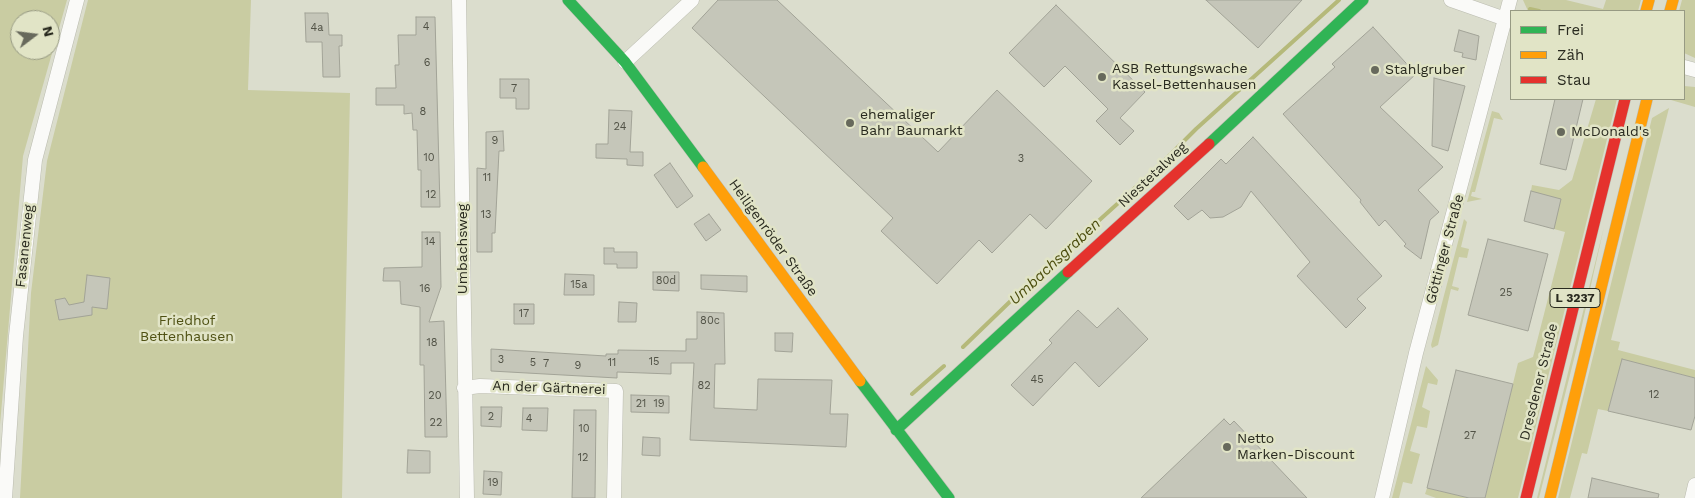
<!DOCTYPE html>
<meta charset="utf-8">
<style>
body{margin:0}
#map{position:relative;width:1695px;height:498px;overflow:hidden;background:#dbddcd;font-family:"Work Sans",sans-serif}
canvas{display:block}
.legend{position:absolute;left:1510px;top:10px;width:175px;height:90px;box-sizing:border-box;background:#e1e4c6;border:1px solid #979a83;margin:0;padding:6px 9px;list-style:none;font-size:15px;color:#292a1f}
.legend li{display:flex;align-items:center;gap:10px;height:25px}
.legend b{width:25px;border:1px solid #979a83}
.north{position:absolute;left:10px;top:10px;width:50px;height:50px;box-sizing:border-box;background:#e1e4c6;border:1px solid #979a83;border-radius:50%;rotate:75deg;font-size:14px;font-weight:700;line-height:20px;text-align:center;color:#292a1f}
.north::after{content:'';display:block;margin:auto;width:18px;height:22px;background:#67695c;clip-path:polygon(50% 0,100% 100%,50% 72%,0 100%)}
</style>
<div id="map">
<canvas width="1695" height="498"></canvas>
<ul class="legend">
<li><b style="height:6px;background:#30b455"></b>Frei</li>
<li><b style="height:6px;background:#ff9f0a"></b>Zäh</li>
<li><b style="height:6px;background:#e5322d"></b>Stau</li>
</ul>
<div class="north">N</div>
</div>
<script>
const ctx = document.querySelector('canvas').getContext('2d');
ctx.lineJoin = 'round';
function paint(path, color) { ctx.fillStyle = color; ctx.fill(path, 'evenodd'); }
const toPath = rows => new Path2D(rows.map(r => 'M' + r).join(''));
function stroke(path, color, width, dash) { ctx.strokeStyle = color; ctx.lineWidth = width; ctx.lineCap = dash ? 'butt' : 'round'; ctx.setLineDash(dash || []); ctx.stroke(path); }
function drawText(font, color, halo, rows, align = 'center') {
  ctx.font = font + ' "Work Sans",sans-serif'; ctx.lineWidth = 5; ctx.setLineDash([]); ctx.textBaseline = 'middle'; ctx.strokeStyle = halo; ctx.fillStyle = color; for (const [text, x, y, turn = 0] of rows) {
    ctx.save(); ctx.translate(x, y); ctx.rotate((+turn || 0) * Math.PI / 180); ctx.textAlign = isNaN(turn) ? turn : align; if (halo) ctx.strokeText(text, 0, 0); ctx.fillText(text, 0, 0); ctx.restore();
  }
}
paint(toPath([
 [0,0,67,0,23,156,0,425],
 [20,20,50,20,50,50,20,50],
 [88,0,251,0,248,90,350,93,342,498,20,498,31,293,47,161],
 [1523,0,1566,0,1603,9,1606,0,1641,0,1638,11,1528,11],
 [1682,0,1695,0,1695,58,1684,53,1684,11,1679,11],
 [1684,86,1695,87,1695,107,1671,100,1684,99],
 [1596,99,1617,99,1518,498,1485,498,1518,363,1533,357,1565,232,1554,229,1531,191,1532,185,1559,190,1572,180],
 [1669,108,1611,340,1620,342,1618,350,1695,370,1695,378,1622,360,1608,411,1598,409,1587,454,1582,453,1570,498,1558,498,1652,118],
 [1492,111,1499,113,1503,120,1494,118,1475,192,1472,192,1471,196,1482,199,1467,202],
 [1464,219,1467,222,1461,247,1469,249,1467,258,1459,257,1452,286,1459,288,1458,291,1451,289,1438,345,1432,348,1431,345],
 [1604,227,1578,343,1539,498,1537,498],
 [1426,366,1438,380,1437,385,1428,383,1422,407,1430,411,1427,428,1417,426,1410,451,1420,454,1412,484,1403,482,1399,498,1392,498],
 [1427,488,1469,498,1436,498,1425,494]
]), '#c9cca2');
stroke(toPath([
 [1530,9,1539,11],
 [1160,165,1196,129,1339,0],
 [963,347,1021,291,1147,177],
 [912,394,944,366]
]), '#b5b97a', 4);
const building = toPath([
 [718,0,777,0,938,152,997,90,1092,181,1046,229,1030,214,992,253,979,240,937,284,881,231,893,218,692,28,718,0],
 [1206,0,1302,0,1258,48,1206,0],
 [1056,5,1145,92,1120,118,1134,131,1120,145,1096,121,1108,109,1065,66,1044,87,1009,53,1056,5],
 [305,13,328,13,329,35,342,35,342,46,339,46,340,77,323,77,322,42,306,42,305,13],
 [416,17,435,17,440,207,421,207,421,170,418,170,417,130,413,130,412,113,404,114,404,105,376,105,376,88,396,88,395,65,399,65,398,35,416,35,416,17],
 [1373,27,1416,74,1380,107,1443,167,1418,190,1439,212,1430,220,1421,259,1404,246,1406,244,1385,220,1379,226,1360,202,1361,200,1283,114,1335,67,1332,64,1373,27],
 [1459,30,1479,36,1476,60,1462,57,1463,53,1454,51,1459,30],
 [1434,78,1465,86,1448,151,1432,146,1434,78],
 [500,79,529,79,529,109,516,109,516,98,500,98,500,79],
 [1555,99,1583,99,1566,170,1540,164,1555,99],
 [609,110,632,111,630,152,643,152,643,166,627,165,627,159,596,158,596,144,608,144,609,110],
 [503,131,504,151,499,151,495,233,492,233,492,252,477,252,477,168,486,169,486,132,503,131],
 [1253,137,1382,276,1357,299,1366,308,1346,328,1297,276,1310,262,1251,191,1241,207,1223,217,1210,218,1202,210,1188,220,1174,206,1221,159,1226,164,1253,137],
 [670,163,693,196,677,208,654,175,670,163],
 [1531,191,1561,199,1554,229,1524,221,1531,191],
 [709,214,721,230,706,241,694,224,709,214],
 [422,232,440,232,441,287,429,322,444,321,447,437,425,437,424,365,420,365,420,307,401,304,400,281,383,281,384,268,422,267,422,232],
 [1488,239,1548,254,1528,331,1468,315,1488,239],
 [604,248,614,248,614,252,637,252,637,268,617,268,617,264,604,264,604,248],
 [653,272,679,272,679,291,653,290,653,272],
 [565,274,594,275,594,295,564,295,565,274],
 [87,275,110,278,107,309,92,307,92,315,59,320,55,300,65,298,69,305,84,302,87,275],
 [701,275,747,276,747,292,701,289,701,275],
 [619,302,637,303,636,322,618,322,619,302],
 [514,304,534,304,534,324,514,324,514,304],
 [1118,308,1148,339,1099,387,1075,362,1033,406,1011,385,1052,343,1049,340,1078,310,1097,328,1118,308],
 [697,312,724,313,725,364,715,364,714,408,757,410,758,379,832,380,830,414,848,414,846,447,690,440,694,363,671,363,671,374,617,372,617,378,491,371,491,349,606,356,606,354,618,354,618,350,686,351,686,339,697,339,697,312],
 [775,333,793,333,792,352,775,351,775,333],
 [1622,359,1695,378,1695,416,1691,430,1608,411,1622,359],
 [1456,370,1513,384,1485,498,1469,498,1427,488,1456,370],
 [631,395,669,396,669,413,631,412,631,395],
 [481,407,502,407,501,427,481,426,481,407],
 [523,408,548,408,547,431,522,430,523,408],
 [574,410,596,410,595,498,572,498,574,410],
 [1224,419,1230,425,1234,421,1307,498,1141,498,1224,419],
 [643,437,660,438,660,456,642,455,643,437],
 [408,450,430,451,430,473,407,473,408,450],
 [484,471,502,472,501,495,483,494,484,471],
 [1592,478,1659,494,1658,498,1588,498,1592,478]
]);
paint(building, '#c5c6b9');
stroke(building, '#a2a397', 1);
const street = toPath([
 [459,0,467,498],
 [1451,0,1511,21],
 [625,62,692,0],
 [1684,67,1695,70],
 [464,388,480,386,616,391,614,498],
 [5,498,16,336,35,160,77,0],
 [1382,498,1416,353,1510,0],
 [1692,498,1695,485]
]);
const fast = toPath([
 [568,0,625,62,703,167],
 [1209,144,1363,0],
 [860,381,949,498],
 [896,430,1068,272]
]);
const slow = toPath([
 [1646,11,1649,0],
 [1670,11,1673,0],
 [703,167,860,381],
 [1550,498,1647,99]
]);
const jam = toPath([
 [1068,272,1209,144],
 [1526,498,1625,99]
]);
stroke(street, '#babbaf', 15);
stroke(fast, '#babbaf', 12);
stroke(slow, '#babbaf', 12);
stroke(jam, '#babbaf', 12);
stroke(street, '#fafaf8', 14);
stroke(fast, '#30b455', 11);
stroke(slow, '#ff9f0a', 11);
stroke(jam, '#e5322d', 11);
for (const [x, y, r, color] of [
 [1375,70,5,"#67695c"],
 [1102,77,5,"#67695c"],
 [850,123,5,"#67695c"],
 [1561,132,5,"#67695c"],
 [1227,447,5,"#67695c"]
]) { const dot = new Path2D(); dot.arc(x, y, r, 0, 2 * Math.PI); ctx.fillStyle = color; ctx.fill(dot); stroke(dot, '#e1e4c6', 2); }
drawText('11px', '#515246', null, [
 ["4",426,27],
 ["4a",317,28],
 ["6",427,63],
 ["7",514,89],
 ["8",423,112],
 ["24",620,127],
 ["9",495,141],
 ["10",429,158],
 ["3",1021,159],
 ["11",487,178],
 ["12",431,195],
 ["13",486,215],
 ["14",430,242],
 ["80d",666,281],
 ["15a",579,285],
 ["16",425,289],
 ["25",1506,293],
 ["17",524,314],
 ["80c",710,321],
 ["18",432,343],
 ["3",501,360],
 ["15",654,362],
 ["5",533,363],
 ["11",612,363],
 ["7",546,364],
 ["9",578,366],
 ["45",1037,380],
 ["82",704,386],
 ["12",1654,395],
 ["20",435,396],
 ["21",641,404],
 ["19",659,404],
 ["2",491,417],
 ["4",529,419],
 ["22",436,423],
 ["10",584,429],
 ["27",1470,436],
 ["12",583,458],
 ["19",493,483]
]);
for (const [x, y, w] of [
 [1575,298,50]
]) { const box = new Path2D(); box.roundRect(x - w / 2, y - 9.5, w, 19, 4); ctx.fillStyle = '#e1e4c6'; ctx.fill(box); stroke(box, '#292a1f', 1); }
drawText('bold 12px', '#292a1f', null, [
 ["L 3237",1575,298]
]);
drawText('14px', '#292a1f', '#e1e4c6', [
 ["ASB Rettungswache",1112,69],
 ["Kassel-Bettenhausen",1112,85],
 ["Stahlgruber",1385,70],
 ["ehemaliger",860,115],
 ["Bahr Baumarkt",860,131],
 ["McDonald's",1571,132],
 ["Netto",1237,439],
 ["Marken-Discount",1237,455]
], 'left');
drawText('14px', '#292a1f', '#e1e4c6', [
 ["Niestetalweg",1153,175,-43],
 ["Heiligenröder Straße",773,238,54],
 ["Fasanenweg",25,246,-84],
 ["Umbachsweg",463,249,-90],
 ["Göttinger Straße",1445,249,-75],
 ["Dresdener Straße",1539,382,-76],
 ["An der Gärtnerei",549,388,2]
]);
drawText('14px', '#4f5113', '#e1e4c6', [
 ["Friedhof",187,321],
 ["Bettenhausen",187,337]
]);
drawText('italic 15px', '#4b4d0d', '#e1e4c6', [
 ["Umbachsgraben",1055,262,-43]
]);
</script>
